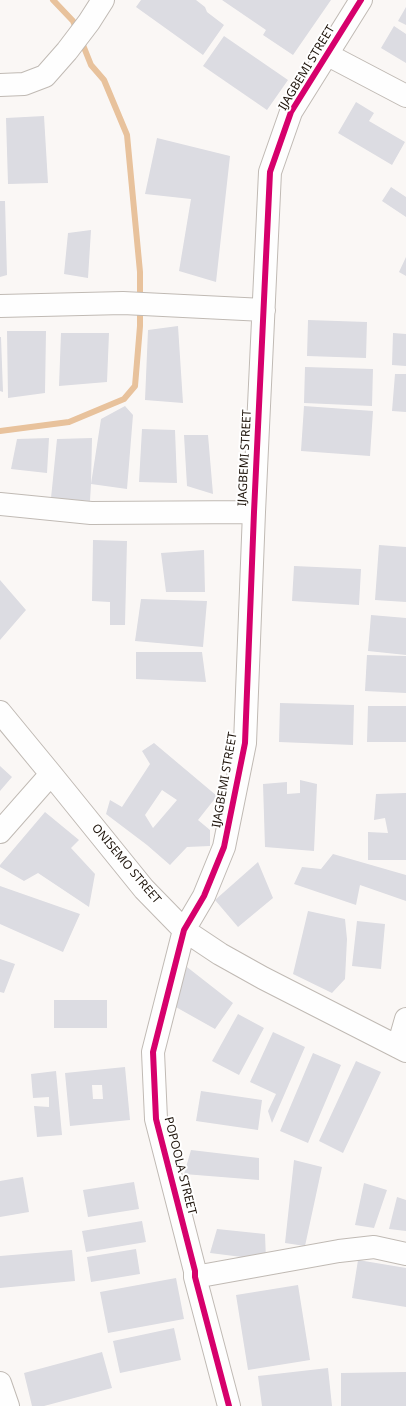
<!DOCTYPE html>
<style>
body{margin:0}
canvas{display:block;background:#faf7f5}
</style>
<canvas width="406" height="1406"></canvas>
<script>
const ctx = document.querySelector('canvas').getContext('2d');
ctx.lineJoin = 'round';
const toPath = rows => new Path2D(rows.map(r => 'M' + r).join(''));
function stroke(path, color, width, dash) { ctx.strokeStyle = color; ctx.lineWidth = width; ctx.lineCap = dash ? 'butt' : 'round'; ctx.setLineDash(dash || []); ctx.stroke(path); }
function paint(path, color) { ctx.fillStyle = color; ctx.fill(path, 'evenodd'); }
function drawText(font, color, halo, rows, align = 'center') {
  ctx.font = font + ' "Noto Sans",sans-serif'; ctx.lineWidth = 4; ctx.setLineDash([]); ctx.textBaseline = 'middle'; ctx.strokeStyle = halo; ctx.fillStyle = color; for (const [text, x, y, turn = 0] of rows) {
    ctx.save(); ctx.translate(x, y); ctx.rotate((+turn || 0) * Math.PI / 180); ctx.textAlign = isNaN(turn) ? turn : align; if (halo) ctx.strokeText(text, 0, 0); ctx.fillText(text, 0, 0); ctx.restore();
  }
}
stroke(toPath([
 [53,0,73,21,77,30],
 [0,431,69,422,124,399,135,386,140,326,140,272,127,135,104,80,91,65,81,40]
]), '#e8c29c', 6);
paint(toPath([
 [141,0,196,0,205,7,207,12,224,25,203,55,136,7],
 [222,0,331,0,293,55,263,35,266,30],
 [406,7,406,25,398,21],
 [394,26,406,34,406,63,381,48],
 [224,36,288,80,267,110,203,66],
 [356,102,374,113,369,121,405,142,392,165,338,133],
 [44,116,48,183,8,184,6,118],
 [157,138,230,156,216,282,179,271,191,199,145,194],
 [391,187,406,197,406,217,382,201],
 [0,201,5,201,7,275,0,277],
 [91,230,88,278,64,274,68,233],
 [406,257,406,276,399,272],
 [308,320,367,322,366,358,307,356],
 [178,326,183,403,145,400,148,330],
 [7,331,46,331,45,393,8,398],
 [61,333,109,333,107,382,59,386],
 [393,333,406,334,406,366,392,365],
 [0,337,1,337,3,392,0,391],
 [305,367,373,369,372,406,304,403],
 [395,374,406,374,406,412,392,411],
 [125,406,133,415,127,489,91,484,90,501,51,498,57,439,92,438,91,484,101,419],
 [304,406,373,411,370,456,301,451],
 [142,429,175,430,177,483,139,482],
 [184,435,208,435,213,494,187,486],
 [49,438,47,473,11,469,17,439],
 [93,540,127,541,125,625,110,625,110,602,92,601],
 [379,545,406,547,406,602,375,600],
 [204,550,205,592,166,592,161,553],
 [294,566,361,569,359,605,292,601],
 [0,580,26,610,0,640],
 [141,599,207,601,203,647,135,641],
 [371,615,406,618,406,655,368,651],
 [136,652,202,652,206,682,136,679],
 [367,655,406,656,406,693,365,691],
 [280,703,354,705,353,745,279,742],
 [368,706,406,706,406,742,367,742],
 [154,743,217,796,198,820,210,830,210,846,187,847,170,865,147,845,106,814,110,800,122,807,150,764,142,751],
 [162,790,177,800,153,828,145,815],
 [0,766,12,777,0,791],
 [300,780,317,784,314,851,265,847,263,784,287,782,287,794,300,793],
 [406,793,406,860,368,860,368,832,388,833,385,818,374,820,376,794],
 [45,812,79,840,71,848,95,874,89,907,38,873,24,881,0,867,0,865],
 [333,854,406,875,406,901,360,885,356,905,294,884,302,867,321,869],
 [258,862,273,898,238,927,215,900],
 [0,886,80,914,63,952,0,924],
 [308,911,345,919,347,939,345,979,332,993,293,974],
 [357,921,385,924,381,969,352,966],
 [0,959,15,964,4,993,0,992],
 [187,967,233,1003,215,1029,174,1006],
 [54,1000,107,1000,107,1028,54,1028],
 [238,1014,264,1028,239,1075,212,1061],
 [273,1032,305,1047,272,1123,268,1111,276,1094,250,1082],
 [313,1053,341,1065,308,1143,280,1131],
 [356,1061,381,1072,343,1153,319,1141],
 [125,1067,130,1120,70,1126,65,1073],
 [92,1085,102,1085,103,1099,93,1099],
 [56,1071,62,1135,37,1137,34,1106,49,1107,49,1097,33,1098,31,1074],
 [201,1091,262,1100,258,1130,196,1121],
 [191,1150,259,1158,259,1180,184,1174],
 [294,1160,322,1167,305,1246,285,1243],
 [23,1177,29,1212,0,1217,0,1181],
 [134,1182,139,1209,88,1217,83,1190],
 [364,1183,387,1190,374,1228,355,1225],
 [397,1197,406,1200,406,1231,389,1229],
 [142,1221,146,1242,86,1252,82,1231],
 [217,1229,265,1234,266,1260,210,1253],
 [136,1249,140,1274,91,1282,87,1257],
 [72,1250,75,1281,0,1288,0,1256],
 [358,1260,406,1268,406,1307,352,1298],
 [176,1278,184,1319,108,1333,100,1292],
 [298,1285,310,1360,248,1370,236,1295],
 [174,1328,181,1360,120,1373,113,1341],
 [102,1352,112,1388,44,1406,32,1406,24,1373],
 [328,1368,332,1406,262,1406,258,1376],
 [406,1372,406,1406,341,1406,341,1373]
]), '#dcdce2');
const minor = toPath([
 [328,55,406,96],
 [0,85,24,84,45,76,67,51,89,22,103,0],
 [0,306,123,303,264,310],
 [0,504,91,513,254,512],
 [0,712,51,774,144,889,184,930,220,954,263,978,406,1051],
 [0,832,51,774],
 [398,1047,406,1019],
 [195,1277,339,1251,374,1247,406,1254],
 [0,1383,8,1406],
 [229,1406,195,1277,195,1271,156,1119,153,1052,184,930,204,896,224,847,245,743,254,512,270,172,291,112,361,0]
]);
stroke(minor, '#c0bab4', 24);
stroke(minor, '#fefefe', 22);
stroke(toPath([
 [229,1406,195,1277,195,1271,156,1119,153,1052,184,930,204,896,224,847,245,743,254,512,270,172,291,112,361,0]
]), '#d6006c', 6);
drawText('12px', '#1e140b', '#fff', [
 ["IJAGBEMI STREET",307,68,-59],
 ["IJAGBEMI STREET",245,458,-87],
 ["IJAGBEMI STREET",225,780,-80],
 ["ONISEMO STREET",126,864,50],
 ["POPOOLA STREET",180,1166,76]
]);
</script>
